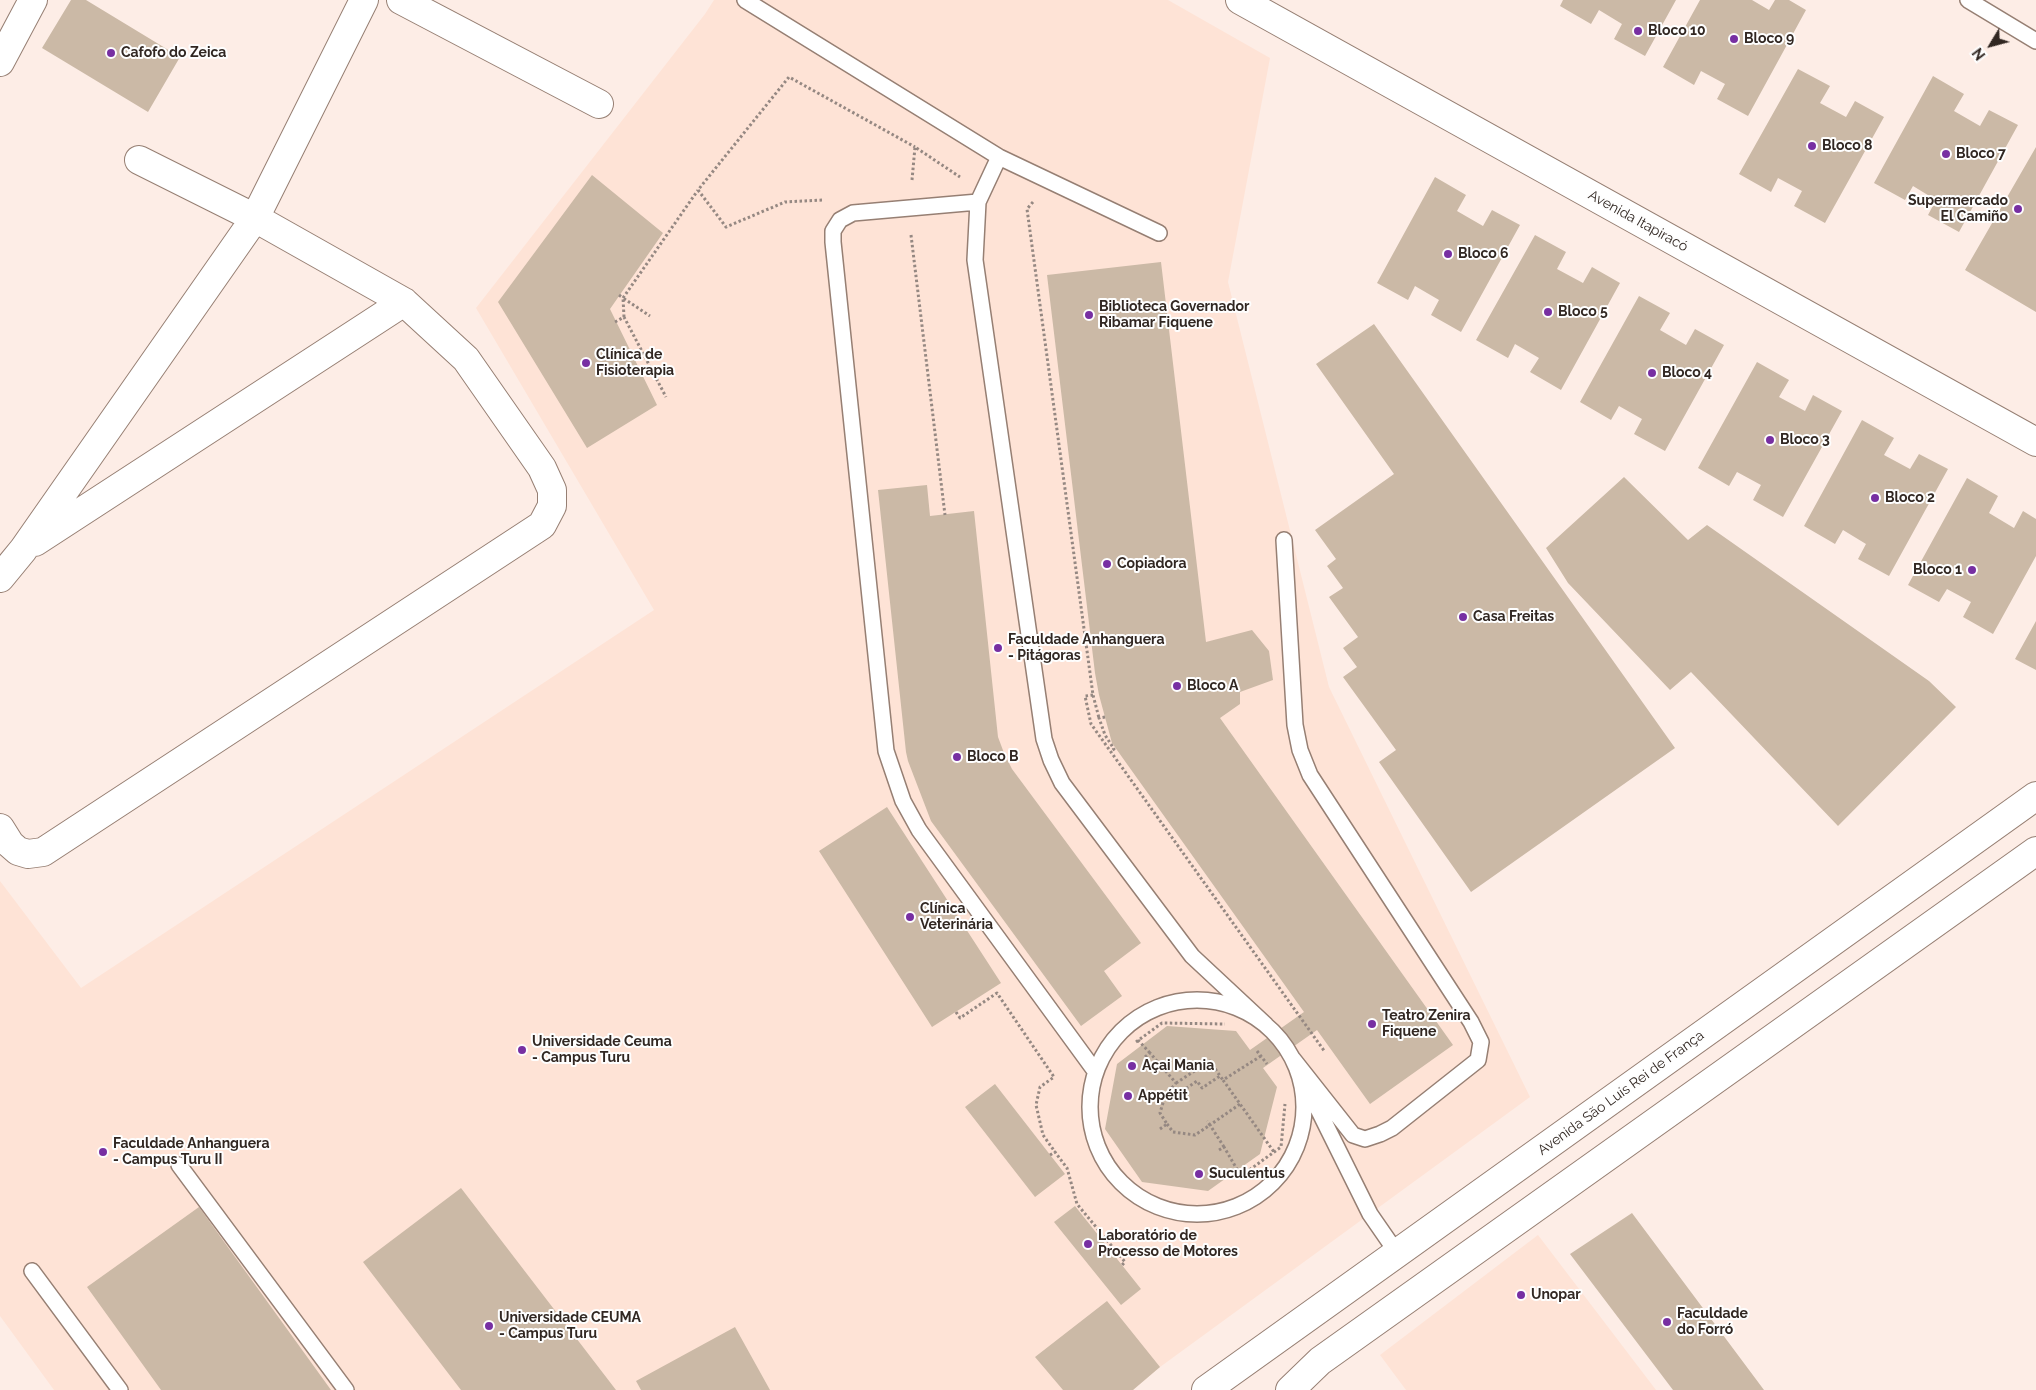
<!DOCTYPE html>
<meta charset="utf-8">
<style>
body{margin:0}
#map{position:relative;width:2036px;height:1390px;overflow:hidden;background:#fdede6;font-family:Raleway,sans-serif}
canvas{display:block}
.north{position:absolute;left:1966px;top:20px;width:50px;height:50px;-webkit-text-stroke:4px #fefefe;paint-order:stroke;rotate:233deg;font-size:14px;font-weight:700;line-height:20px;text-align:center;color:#312722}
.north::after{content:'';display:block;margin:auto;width:18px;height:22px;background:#312722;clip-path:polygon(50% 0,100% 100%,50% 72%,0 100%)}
</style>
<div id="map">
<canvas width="2036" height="1390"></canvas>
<div class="north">N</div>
</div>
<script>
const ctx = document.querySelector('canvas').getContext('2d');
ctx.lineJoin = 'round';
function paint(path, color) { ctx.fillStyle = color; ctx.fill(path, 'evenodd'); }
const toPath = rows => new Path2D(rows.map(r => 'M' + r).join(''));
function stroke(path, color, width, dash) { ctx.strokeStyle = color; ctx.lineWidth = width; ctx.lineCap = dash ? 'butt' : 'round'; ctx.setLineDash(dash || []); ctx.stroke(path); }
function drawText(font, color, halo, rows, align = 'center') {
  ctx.font = font + ' Raleway,sans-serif'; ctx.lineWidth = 4; ctx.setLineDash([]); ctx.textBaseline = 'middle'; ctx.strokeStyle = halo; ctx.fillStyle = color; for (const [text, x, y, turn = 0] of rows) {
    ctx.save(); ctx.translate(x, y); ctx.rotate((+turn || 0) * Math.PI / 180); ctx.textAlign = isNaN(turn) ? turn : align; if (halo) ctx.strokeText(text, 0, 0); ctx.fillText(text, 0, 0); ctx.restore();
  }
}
paint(toPath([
 [714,0,1168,0,1270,58,1228,282,1329,687,1530,1097,1160,1367,1133,1390,54,1390,0,1316,0,881,81,988,654,610,476,308,705,14],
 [1538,1235,1656,1390,1406,1390,1380,1355]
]), '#fee3d6');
paint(toPath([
 [71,0,86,0,180,57,148,112,42,48],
 [1563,0,1676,0,1645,56,1614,39,1622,24,1599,10,1591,24,1560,6],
 [1700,0,1752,0,1769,10,1775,0,1789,0,1806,10,1748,116,1717,99,1725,84,1701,71,1694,85,1663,67],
 [1798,69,1830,86,1820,103,1846,117,1855,101,1884,117,1825,223,1794,206,1802,191,1778,178,1771,192,1739,174],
 [1933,76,1964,94,1954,111,1980,126,1989,110,2018,125,1959,232,1928,215,1936,200,1913,186,1905,200,1874,183],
 [2036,147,2036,312,1965,270],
 [592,175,663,233,610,309,657,405,587,448,498,302],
 [1435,177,1466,195,1457,211,1483,226,1492,210,1520,225,1461,332,1431,315,1439,300,1415,286,1408,300,1377,283],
 [1535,235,1566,252,1557,269,1583,283,1592,267,1620,283,1561,390,1530,372,1539,358,1515,344,1508,358,1476,340],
 [1161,262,1206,642,1252,630,1269,651,1273,680,1240,692,1240,704,1220,718,1453,1045,1370,1104,1317,1030,1263,1068,1277,1087,1260,1154,1208,1191,1142,1182,1105,1129,1117,1064,1167,1026,1236,1031,1250,1050,1304,1012,1112,743,1099,695,1095,673,1047,275],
 [1639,296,1670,313,1660,330,1686,345,1695,329,1724,345,1665,451,1634,434,1642,419,1619,406,1611,420,1580,402],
 [1374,324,1675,748,1471,892,1379,762,1396,750,1343,677,1357,667,1343,648,1358,637,1329,597,1343,588,1327,566,1336,559,1315,530,1394,474,1316,364],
 [1757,362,1789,380,1779,397,1805,411,1813,395,1842,411,1783,517,1753,500,1761,485,1737,472,1729,486,1698,468],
 [1862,420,1894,438,1884,455,1910,469,1919,454,1948,469,1889,576,1858,559,1866,544,1843,530,1835,544,1804,526],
 [1624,477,1688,540,1707,525,1929,681,1956,707,1838,826,1691,672,1670,690,1568,583,1546,548],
 [1967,478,1998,496,1989,513,2014,528,2023,511,2036,519,2036,556,1993,634,1963,617,1971,602,1947,589,1939,602,1908,585],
 [927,485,930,516,974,511,998,737,1004,753,1012,769,1141,943,1104,971,1122,996,1081,1026,931,821,908,761,906,752,878,490],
 [2036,621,2036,670,2015,659],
 [887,807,1001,983,932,1027,819,851],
 [995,1084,1065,1174,1035,1197,965,1107],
 [461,1188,616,1390,461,1390,363,1262],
 [1075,1206,1141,1289,1121,1305,1054,1222],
 [199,1207,331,1390,161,1390,87,1287],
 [1632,1213,1764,1390,1673,1390,1570,1254],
 [1107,1301,1160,1367,1133,1390,1063,1390,1035,1357],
 [735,1327,770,1390,641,1390,636,1381]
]), '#cbb9a6');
const lane = toPath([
 [745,0,999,157,1159,233],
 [1968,0,2036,41],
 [999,157,978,202,975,260,1044,739,1051,760,1062,783,1192,956,1266,1025],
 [978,202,853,213,840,220,833,231,833,242,886,751,903,801,919,830,1095,1071],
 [1284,540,1295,725,1300,750,1310,775,1471,1022,1481,1042,1478,1060,1392,1128,1380,1134,1365,1139,1353,1135,1293,1059],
 '1090 1107a107 107 0 1 1 214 0a107 107 0 1 1-214 0Z',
 [1307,1087,1370,1214,1397,1253],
 [179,1165,346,1390],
 [32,1271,120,1390]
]);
const street = toPath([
 [401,0,599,104],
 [0,62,33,0],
 [35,542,404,302],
 [0,578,23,550,255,218,364,0],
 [0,828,10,844,18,851,28,854,43,852,542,525,552,506,552,490,542,468,466,359,404,302,255,218,139,160]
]);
const secondary = toPath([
 [1240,0,2036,442]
]);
const primary = toPath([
 [1206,1390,2036,796],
 [1290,1390,1320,1361,2036,851]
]);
stroke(lane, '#967f73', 18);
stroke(street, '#967f73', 30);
stroke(secondary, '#967f73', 30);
stroke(primary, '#967f73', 30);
stroke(toPath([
 [912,180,915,147,960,177],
 [822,200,785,202,726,227,698,190,789,77,915,147],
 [1033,202,1027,209,1093,695,1099,718],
 [911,235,945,515],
 [619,295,623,298,698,190],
 [624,317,623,298,650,316],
 [615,322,624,317,666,397],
 [1093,695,1085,696,1091,724,1325,1052],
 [1105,717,1099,718,1105,735,1114,749,1111,751],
 [956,1012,960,1018,997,993,1054,1077,1040,1087,1036,1105,1043,1135,1055,1152],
 [1138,1040,1150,1053],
 [1136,1042,1162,1023,1225,1024],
 [1257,1051,1267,1064],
 [1261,1056,1223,1080,1274,1152],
 [1145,1057,1150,1053,1176,1083,1165,1096,1160,1113,1167,1124,1160,1129],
 [1176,1083,1210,1061,1220,1076],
 [1178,1094,1197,1081,1202,1088,1220,1076,1223,1080],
 [1167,1124,1173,1132,1195,1135,1210,1125,1207,1121],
 [1224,1147,1210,1125,1240,1104],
 [1219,1150,1224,1147,1241,1176,1281,1147,1285,1104],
 [1050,1155,1055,1152,1067,1168,1077,1204,1125,1262,1122,1265]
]), '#958882', 3, [2.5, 2.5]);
stroke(lane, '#fff', 15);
stroke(street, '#fff', 28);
stroke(secondary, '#fff', 28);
stroke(primary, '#fff', 28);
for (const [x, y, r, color] of [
 [1638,31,5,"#772fa2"],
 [1734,39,5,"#772fa2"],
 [111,53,5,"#772fa2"],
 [1812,146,5,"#772fa2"],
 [1946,154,5,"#772fa2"],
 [2018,209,5,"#772fa2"],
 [1448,254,5,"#772fa2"],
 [1548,312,5,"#772fa2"],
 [1089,315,5,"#772fa2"],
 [586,363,5,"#772fa2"],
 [1652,373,5,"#772fa2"],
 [1770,440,5,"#772fa2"],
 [1875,498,5,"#772fa2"],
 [1107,564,5,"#772fa2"],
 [1972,570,5,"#772fa2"],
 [1463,617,5,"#772fa2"],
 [998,648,5,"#772fa2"],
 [1177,686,5,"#772fa2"],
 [957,757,5,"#772fa2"],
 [910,917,5,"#772fa2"],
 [1372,1024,5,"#772fa2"],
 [522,1050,5,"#772fa2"],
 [1132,1066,5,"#772fa2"],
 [1128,1096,5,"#772fa2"],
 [103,1152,5,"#772fa2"],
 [1199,1174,5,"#772fa2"],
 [1088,1244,5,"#772fa2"],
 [1521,1295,5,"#772fa2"],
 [1667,1322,5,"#772fa2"],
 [489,1326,5,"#772fa2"]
]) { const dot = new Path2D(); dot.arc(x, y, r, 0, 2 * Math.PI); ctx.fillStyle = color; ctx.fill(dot); stroke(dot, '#fefefe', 2); }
drawText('bold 14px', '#312722', '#fefefe', [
 ["Bloco 10",1648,31],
 ["Bloco 9",1744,39],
 ["Cafofo do Zeica",121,53],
 ["Bloco 8",1822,146],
 ["Bloco 7",1956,154],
 ["Supermercado",2008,201,"right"],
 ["El Camiño",2008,217,"right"],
 ["Bloco 6",1458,254],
 ["Biblioteca Governador",1099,307],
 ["Ribamar Fiquene",1099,323],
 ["Bloco 5",1558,312],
 ["Clínica de",596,355],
 ["Fisioterapia",596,371],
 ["Bloco 4",1662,373],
 ["Bloco 3",1780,440],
 ["Bloco 2",1885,498],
 ["Copiadora",1117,564],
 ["Bloco 1",1962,570,"right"],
 ["Casa Freitas",1473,617],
 ["Faculdade Anhanguera",1008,640],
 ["- Pitágoras",1008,656],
 ["Bloco A",1187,686],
 ["Bloco B",967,757],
 ["Clínica",920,909],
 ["Veterinária",920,925],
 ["Teatro Zenira",1382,1016],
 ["Fiquene",1382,1032],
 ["Universidade Ceuma",532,1042],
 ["- Campus Turu",532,1058],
 ["Açai Mania",1142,1066],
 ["Appétit",1138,1096],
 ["Faculdade Anhanguera",113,1144],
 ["- Campus Turu II",113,1160],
 ["Suculentus",1209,1174],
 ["Laboratório de",1098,1236],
 ["Processo de Motores",1098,1252],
 ["Unopar",1531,1295],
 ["Faculdade",1677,1314],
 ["do Forró",1677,1330],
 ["Universidade CEUMA",499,1318],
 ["- Campus Turu",499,1334]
], 'left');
drawText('14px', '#312722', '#fefefe', [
 ["Avenida Itapiracó",1638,221,29],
 ["Avenida São Luís Rei de França",1621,1093,-36]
]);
</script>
